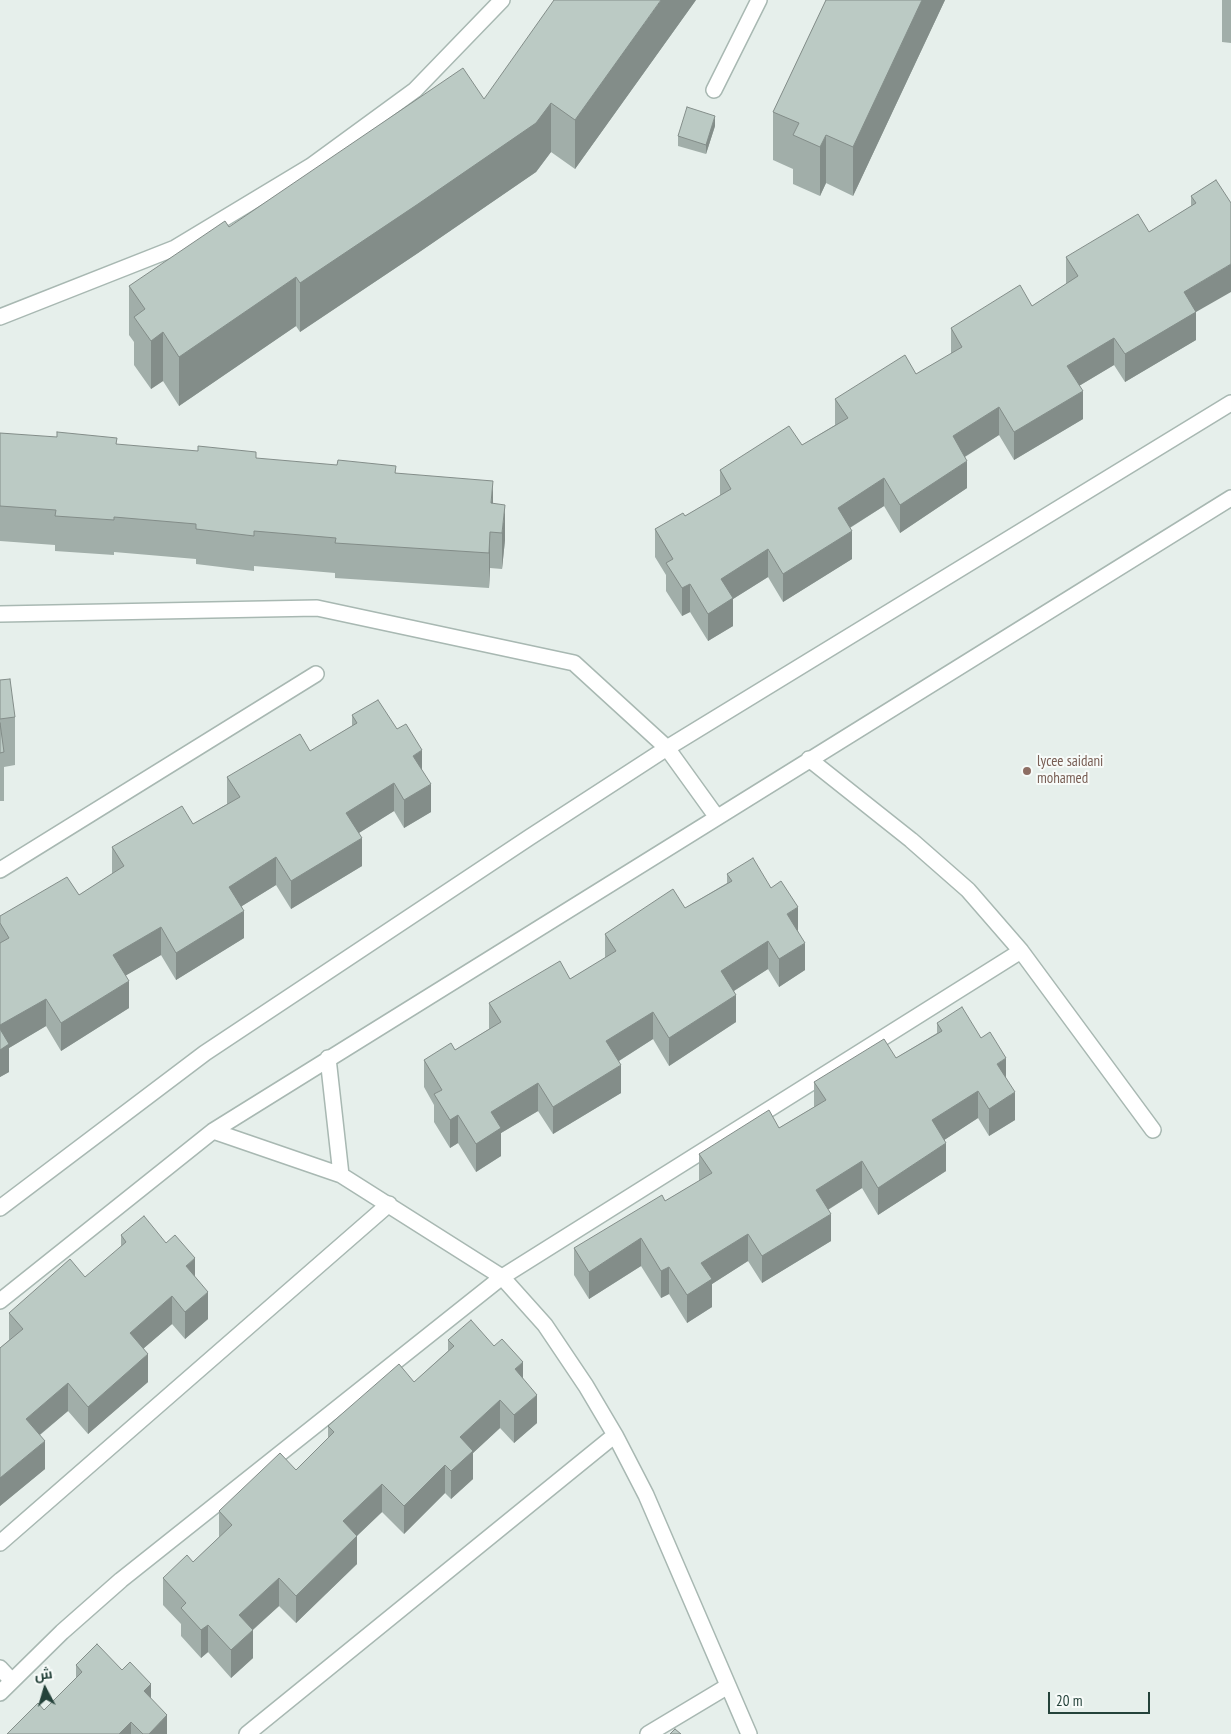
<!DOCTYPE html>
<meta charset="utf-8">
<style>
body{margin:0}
#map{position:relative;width:1231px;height:1734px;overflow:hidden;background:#e6efeb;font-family:"PT Sans Narrow",Cairo,sans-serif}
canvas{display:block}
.north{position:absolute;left:20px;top:1664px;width:50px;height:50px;-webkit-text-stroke:4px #f7fbf9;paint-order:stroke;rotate:354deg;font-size:14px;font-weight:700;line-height:20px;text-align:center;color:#24423a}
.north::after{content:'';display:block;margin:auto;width:18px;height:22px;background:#24423a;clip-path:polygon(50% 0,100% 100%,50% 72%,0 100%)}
.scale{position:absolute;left:1048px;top:1692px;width:102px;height:22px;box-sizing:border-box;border:2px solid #24423a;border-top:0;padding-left:6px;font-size:15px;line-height:18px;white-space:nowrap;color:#24423a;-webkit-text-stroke:4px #f7fbf9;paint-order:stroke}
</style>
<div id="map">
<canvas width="1231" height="1734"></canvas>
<div class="north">ش</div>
<div class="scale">20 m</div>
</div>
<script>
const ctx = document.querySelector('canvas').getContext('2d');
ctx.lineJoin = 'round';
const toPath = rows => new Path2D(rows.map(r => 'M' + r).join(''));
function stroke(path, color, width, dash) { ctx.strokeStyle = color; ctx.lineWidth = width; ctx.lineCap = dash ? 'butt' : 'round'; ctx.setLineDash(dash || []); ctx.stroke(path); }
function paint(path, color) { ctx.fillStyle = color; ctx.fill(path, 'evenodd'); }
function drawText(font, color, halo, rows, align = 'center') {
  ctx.font = font + ' "PT Sans Narrow",sans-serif'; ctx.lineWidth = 4; ctx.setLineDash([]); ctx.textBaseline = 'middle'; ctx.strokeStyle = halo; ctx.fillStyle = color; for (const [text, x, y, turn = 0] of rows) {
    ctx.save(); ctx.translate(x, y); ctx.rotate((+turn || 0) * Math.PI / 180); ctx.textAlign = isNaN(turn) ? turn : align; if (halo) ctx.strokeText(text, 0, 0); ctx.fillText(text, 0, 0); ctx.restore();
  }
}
const minor = toPath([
 [714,90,759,0],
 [0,317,175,248,311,166,415,90,502,0],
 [0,614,317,608,574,663,667,748,716,816],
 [809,759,911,840,968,890,1021,951,1153,1130],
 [0,870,316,674],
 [213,1131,341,1175,328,1058],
 [341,1175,502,1277,545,1325,586,1386,615,1435,646,1495,749,1734],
 [0,1208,205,1053,530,837,667,748,1231,403],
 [0,1301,213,1131,1231,498],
 [0,1543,389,1204],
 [0,1668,12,1681],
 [0,1693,62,1632,121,1580,502,1277,1021,951],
 [247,1734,615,1435],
 [648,1734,728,1686]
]);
stroke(minor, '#a8b8b2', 18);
stroke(minor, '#fff', 15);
paint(toPath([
 [696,0,575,169,551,152,536,172,418,253,300,332,296,326,179,406,163,381,151,389,134,365,134,342,129,335,129,286,229,227,484,99],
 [826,0,945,0,853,196,826,183,820,196,793,184,793,169,773,160,773,112],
 [1222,0,1231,0,1231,43,1222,42],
 [715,126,706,154,678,146,678,136],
 [1216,180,1196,312,1196,340,1125,382,1114,365,1079,386,1083,419,1014,460,999,435,965,457,967,488,900,533,884,506,850,528,852,559,783,602,768,577,733,599,733,626,708,641,690,612,682,616,666,591,666,575,655,557,655,529,685,516,720,496,720,470,802,445,835,425,835,399,916,374,951,354,951,328,1032,306,1066,284,1066,257,1149,232,1191,206,1191,196],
 [0,433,396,473,493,503,505,540,502,569,490,568,489,588,335,578,335,573,254,566,254,571,196,564,196,559,114,552,114,555,55,551,55,545,0,541],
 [0,680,15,717,15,765,4,767,4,801,0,801],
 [352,715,422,770,431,812,404,828,394,811,359,833,362,866,291,909,276,885,242,906,244,938,176,980,161,955,126,975,129,1008,61,1051,46,1026,9,1048,9,1072,0,1077,0,916,79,895,112,874,112,847,193,824,227,804,227,777,310,751,352,726],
 [727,874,798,931,805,970,779,987,768,969,734,991,736,1022,669,1066,653,1039,619,1061,621,1093,553,1134,538,1111,501,1133,501,1156,476,1172,458,1143,450,1148,434,1122,434,1105,424,1087,424,1060,455,1050,489,1029,489,1003,570,979,605,958,605,934,685,908,727,883],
 [937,1023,1006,1078,1015,1120,989,1136,978,1118,944,1140,946,1171,878,1215,862,1188,828,1210,831,1241,762,1283,748,1261,712,1284,712,1307,687,1323,669,1294,661,1298,641,1266,589,1299,574,1275,574,1248,665,1201,699,1181,699,1154,779,1128,814,1107,814,1082,896,1058,937,1033],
 [121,1235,195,1277,208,1319,185,1339,172,1324,144,1348,148,1382,88,1434,68,1411,40,1435,45,1469,0,1506,0,1348,9,1340,9,1313,85,1277,121,1247],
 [448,1340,523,1378,537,1423,514,1443,500,1428,473,1453,473,1479,451,1499,445,1493,404,1534,382,1512,357,1536,357,1564,296,1623,279,1606,253,1630,253,1658,231,1678,208,1652,201,1658,181,1636,181,1624,163,1605,163,1578,193,1562,219,1537,219,1511,296,1470,328,1438,328,1426,414,1382,448,1351],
 [76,1665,151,1699,167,1734,7,1734,44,1710,76,1678]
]), '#a1aea9');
paint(toPath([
 [661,0,696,0,575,169,575,120],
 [922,0,945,0,853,196,853,147],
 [551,103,551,152,536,172,418,253,300,332,300,283],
 [715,116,715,126,706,154,706,145],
 [826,135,826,183,820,196,820,147],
 [1231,264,1231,292,1196,312,1196,340,1125,382,1125,354,1184,292],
 [296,277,296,326,179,406,179,357],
 [163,332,163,381,151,389,151,341],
 [1114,338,1114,365,1067,393,1067,366],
 [1083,391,1083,419,1014,460,1014,432],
 [999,407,999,435,953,464,953,436],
 [967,461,967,488,900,533,900,505],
 [884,478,884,506,838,535,838,508],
 [493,481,493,516,491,503],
 [505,505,505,540,502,569,502,533],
 [852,531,852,559,783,602,783,574],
 [490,532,490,568,489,588,489,553],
 [768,549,768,577,733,599,733,626,708,641,708,614,721,579],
 [690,584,690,612,682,616,682,588],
 [422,750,422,778,413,756],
 [394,783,394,811,346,841,346,813],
 [431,784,431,812,404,828,404,800],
 [362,838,362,866,291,909,291,881],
 [276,857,276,885,229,914,229,887],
 [798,907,798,935,787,914],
 [244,911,244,938,176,980,176,953],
 [161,927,161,955,113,983,113,955],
 [768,941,768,969,721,999,721,971],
 [805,943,805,970,779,987,779,959],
 [129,981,129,1008,61,1051,61,1023],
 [736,995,736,1022,669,1066,669,1038],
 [46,999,46,1026,9,1048,9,1072,0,1077,0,1025],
 [653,1012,653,1039,606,1069,606,1041],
 [1006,1058,1006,1085,997,1064],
 [621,1065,621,1093,553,1134,553,1107],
 [538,1083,538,1111,501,1133,501,1156,476,1172,476,1144,491,1112],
 [978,1091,978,1118,932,1148,932,1120],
 [1015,1092,1015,1120,989,1136,989,1109],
 [458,1115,458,1143,450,1148,450,1120],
 [946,1143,946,1171,878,1215,878,1188],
 [862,1161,862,1188,816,1217,816,1190],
 [831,1214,831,1241,762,1283,762,1256],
 [748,1234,748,1261,712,1284,712,1307,687,1323,687,1295,701,1263],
 [641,1238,641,1266,589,1299,589,1272],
 [195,1258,195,1285,186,1266],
 [669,1267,669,1294,661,1298,661,1271],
 [208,1292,208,1319,185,1339,185,1312],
 [172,1296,172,1324,130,1360,130,1333],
 [148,1354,148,1382,88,1434,88,1407],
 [523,1362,523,1390,515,1369],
 [68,1383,68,1411,26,1446,26,1419],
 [537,1395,537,1423,514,1443,514,1415],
 [500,1400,500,1428,473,1453,473,1479,451,1499,451,1471,460,1437],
 [45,1441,45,1469,0,1506,0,1478],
 [445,1465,445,1493,404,1534,404,1506],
 [382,1484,382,1512,343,1549,343,1521],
 [357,1536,357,1564,296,1623,296,1596],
 [279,1578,279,1606,239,1642,239,1615],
 [208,1625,208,1652,201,1658,201,1630],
 [253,1630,253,1658,231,1678,231,1650],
 [151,1684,151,1711,144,1691],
 [167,1715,167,1734,149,1734],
 [131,1722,131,1734,119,1734]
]), '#838d89');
const building = toPath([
 [554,0,661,0,575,120,551,103,536,123,418,204,300,283,296,277,179,357,163,332,151,341,134,317,145,309,129,286,225,221,229,227,463,68,484,99,554,0],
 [826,0,922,0,853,147,826,135,820,147,793,135,799,123,773,112,826,0],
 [687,107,715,116,706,145,678,136,687,107],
 [1216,180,1231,203,1231,264,1184,292,1196,312,1125,354,1114,338,1067,366,1083,391,1014,432,999,407,953,436,967,461,900,505,884,478,838,508,852,531,783,574,768,549,721,579,733,598,708,614,690,584,682,588,666,563,673,559,655,529,683,513,685,516,731,489,720,470,789,426,802,445,848,418,835,399,905,355,916,374,962,347,951,328,1020,285,1032,306,1078,276,1066,257,1138,214,1149,232,1196,203,1191,196,1216,180],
 [57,432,117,438,116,444,198,451,198,446,256,452,256,458,337,465,338,460,396,466,395,473,493,481,491,503,505,505,502,533,490,532,489,553,335,543,336,538,254,531,254,536,196,529,196,524,114,517,114,520,55,516,56,510,0,506,0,433,57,437,57,432],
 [10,679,15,717,0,719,0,680,10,679],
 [378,700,397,729,406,724,422,750,413,756,431,784,404,800,394,783,346,813,362,838,291,881,276,857,229,887,244,911,176,953,161,927,113,955,129,981,61,1023,46,999,0,1025,0,943,9,938,0,923,0,916,67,877,79,895,124,866,112,847,182,806,193,824,240,797,227,777,300,734,310,751,357,723,352,715,378,700],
 [0,723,4,752,0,753,0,723],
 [753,858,771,888,781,881,798,907,787,914,805,943,779,959,768,941,721,971,736,995,669,1038,653,1012,606,1041,621,1065,553,1107,538,1083,491,1112,501,1128,476,1144,458,1115,450,1120,434,1094,442,1090,424,1060,451,1043,455,1050,501,1022,489,1003,560,961,570,979,616,951,605,934,673,889,685,908,732,881,727,874,753,858],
 [962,1007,981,1038,990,1032,1006,1058,997,1064,1015,1092,989,1109,978,1091,932,1120,946,1143,878,1188,862,1161,816,1190,831,1214,762,1256,748,1234,701,1263,712,1279,687,1295,669,1267,661,1271,641,1238,589,1272,574,1248,662,1195,665,1201,712,1173,699,1154,769,1110,779,1128,826,1100,814,1082,884,1039,896,1058,942,1031,937,1023,962,1007],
 [0,1029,9,1044,0,1050,0,1029],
 [144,1216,166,1243,175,1235,195,1258,186,1266,208,1292,185,1312,172,1296,130,1333,148,1354,88,1407,68,1383,26,1419,45,1441,0,1478,0,1348,23,1329,9,1313,70,1259,85,1277,126,1242,121,1235,144,1216],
 [471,1320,494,1346,502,1339,523,1362,515,1369,537,1395,514,1415,500,1400,460,1437,473,1451,451,1471,445,1465,404,1506,382,1484,343,1521,357,1536,296,1596,279,1578,239,1615,253,1630,231,1650,208,1625,201,1630,181,1608,186,1603,163,1578,187,1555,193,1562,232,1525,219,1511,280,1453,296,1470,334,1432,328,1426,399,1364,414,1382,454,1346,448,1340,471,1320],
 [97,1644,122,1670,130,1662,151,1684,144,1691,167,1715,149,1734,143,1734,131,1722,119,1734,7,1734,38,1703,44,1710,82,1672,76,1665,97,1644],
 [675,1729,681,1734,670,1734,675,1729]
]);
paint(building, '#bbcac4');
stroke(building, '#838d89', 1);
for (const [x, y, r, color] of [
 [1027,771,5,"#8d6e63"]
]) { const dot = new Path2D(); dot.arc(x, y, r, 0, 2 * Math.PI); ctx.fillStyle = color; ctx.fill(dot); stroke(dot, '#f7fbf9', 2); }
drawText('15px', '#785e54', '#f7fbf9', [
 ["lycee saidani",1037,762],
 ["mohamed",1037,779]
], 'left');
</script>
